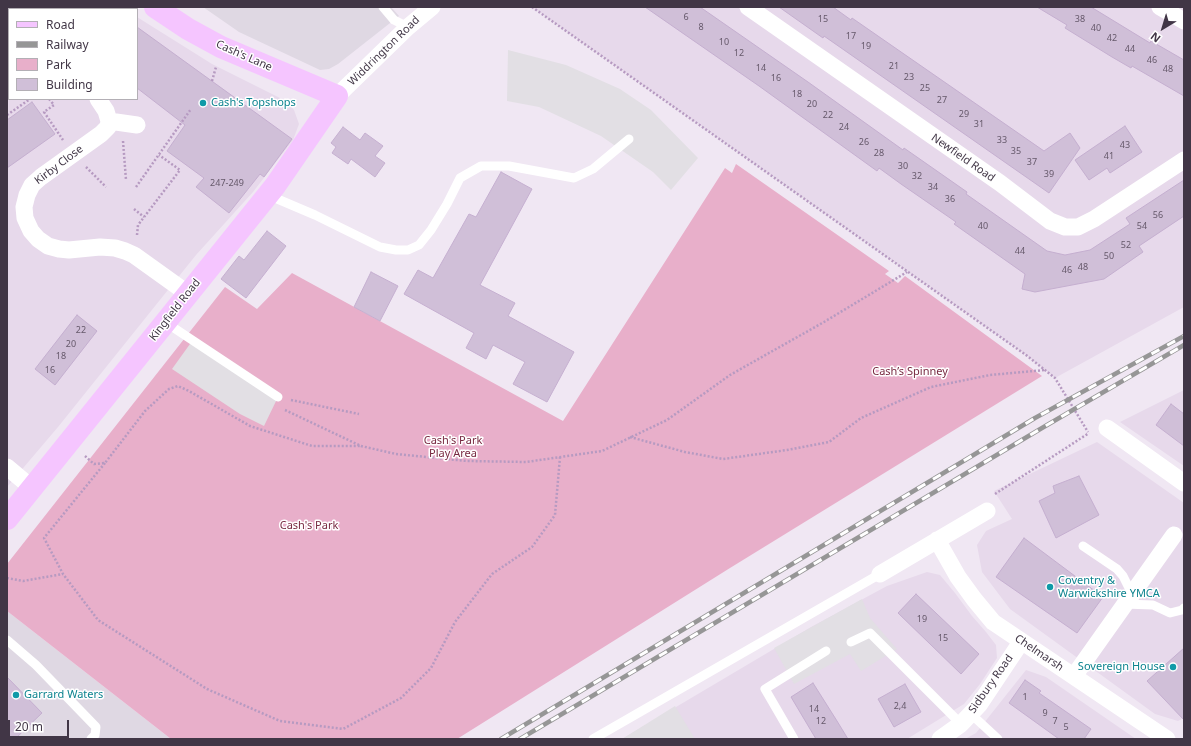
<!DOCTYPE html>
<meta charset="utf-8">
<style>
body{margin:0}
#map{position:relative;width:1191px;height:746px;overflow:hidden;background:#f0e7f3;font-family:"Noto Sans",sans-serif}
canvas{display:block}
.frame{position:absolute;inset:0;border:8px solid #413646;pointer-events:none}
.legend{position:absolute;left:8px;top:8px;width:130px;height:92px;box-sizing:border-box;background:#fff;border:1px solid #b3afb5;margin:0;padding:5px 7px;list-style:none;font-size:12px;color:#413646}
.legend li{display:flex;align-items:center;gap:8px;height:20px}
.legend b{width:20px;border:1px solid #b3afb5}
.north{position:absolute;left:1143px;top:8px;width:40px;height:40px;-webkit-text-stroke:3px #fff;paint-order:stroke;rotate:218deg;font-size:11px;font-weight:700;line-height:16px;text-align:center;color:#413646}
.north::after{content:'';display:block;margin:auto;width:14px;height:18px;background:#413646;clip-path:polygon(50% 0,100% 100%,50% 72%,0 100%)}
.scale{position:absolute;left:8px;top:720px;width:61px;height:18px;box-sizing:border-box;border:2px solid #413646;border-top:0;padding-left:5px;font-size:12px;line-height:14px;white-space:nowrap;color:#413646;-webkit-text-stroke:3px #fff;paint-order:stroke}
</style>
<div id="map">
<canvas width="1191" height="746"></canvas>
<div class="frame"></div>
<ul class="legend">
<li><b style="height:5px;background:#f5c5ff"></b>Road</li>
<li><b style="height:5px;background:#969696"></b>Railway</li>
<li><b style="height:11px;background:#e8afca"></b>Park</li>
<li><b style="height:11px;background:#d0bfd8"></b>Building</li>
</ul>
<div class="north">N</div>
<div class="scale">20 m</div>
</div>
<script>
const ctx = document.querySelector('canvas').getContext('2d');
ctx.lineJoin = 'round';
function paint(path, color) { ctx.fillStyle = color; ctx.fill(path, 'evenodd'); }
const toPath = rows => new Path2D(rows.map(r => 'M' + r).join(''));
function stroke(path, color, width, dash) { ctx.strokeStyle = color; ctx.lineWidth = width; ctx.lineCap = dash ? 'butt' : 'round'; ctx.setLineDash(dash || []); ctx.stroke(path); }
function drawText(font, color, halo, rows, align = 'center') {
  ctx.font = font + ' "Noto Sans",sans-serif'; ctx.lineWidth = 3; ctx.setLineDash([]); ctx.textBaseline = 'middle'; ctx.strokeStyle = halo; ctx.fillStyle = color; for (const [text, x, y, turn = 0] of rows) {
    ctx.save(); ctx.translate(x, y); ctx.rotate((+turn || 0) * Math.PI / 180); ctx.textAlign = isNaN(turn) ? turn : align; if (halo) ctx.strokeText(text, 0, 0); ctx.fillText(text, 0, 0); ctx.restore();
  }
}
paint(toPath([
 [532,7,1184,7,1184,307,1055,378,1026,355],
 [137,17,212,64,286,101,294,110,299,124,293,140,253,192,196,255,58,427,7,487,7,84,9,83,9,99,137,99],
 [1184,390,1184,466,1120,422],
 [1097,442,1184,503,1184,718,1178,721,1155,714,1010,609,982,572,977,545,986,531,1012,519,994,491],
 [927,572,940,575,955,593,972,616,986,632,996,645,997,658,980,684,964,704,907,739,622,739,811,627,887,586],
 [1026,670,1046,677,1136,739,965,739,976,733]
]), '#e7d9eb');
paint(toPath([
 [203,7,391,7,399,16,338,64,329,69,320,70,239,32],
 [7,611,171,739,7,739]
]), '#dfd8e3');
paint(toPath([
 [736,164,889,271,885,274,898,283,905,276,1042,376,730,568,457,739,171,739,7,611,7,564,225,287,257,309,292,273,563,421,725,168,732,173]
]), '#e8afca');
paint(toPath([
 [508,50,566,65,620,89,651,110,698,158,671,190,653,172,601,136,539,107,507,101],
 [195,337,278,397,264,426,240,414,172,369],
 [862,599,870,618,897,649,861,671,850,654,794,684,774,648],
 [675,706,695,739,622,739]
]), '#e2dfe4');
const building = toPath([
 [645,7,700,7,808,82,903,150,904,148,967,192,966,194,1047,251,1065,255,1090,250,1130,224,1126,218,1184,180,1184,216,1139,246,1143,252,1104,279,1035,292,1022,289,1025,274,954,224,956,222,901,184,879,168,877,171,759,86,645,7],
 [779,7,833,7,851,20,852,18,1044,151,1070,133,1080,148,1049,193,824,36,823,38,779,7],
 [1037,7,1091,7,1150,43,1151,41,1184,60,1184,96,1132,66,1131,68,1112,57,1065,28,1067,25,1037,7],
 [137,27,292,139,264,177,260,174,229,213,196,187,204,178,167,151,185,125,137,88,137,27],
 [32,102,55,134,7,168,7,120,32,102],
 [1125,126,1142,152,1110,173,1107,168,1089,180,1075,160,1125,126],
 [343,127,360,140,365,133,383,146,375,156,385,163,375,177,351,159,348,164,332,153,336,147,331,143,343,127],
 [501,172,532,189,480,285,515,303,508,316,574,352,547,402,513,384,525,362,493,345,486,359,466,348,474,333,404,294,418,270,433,278,469,214,476,217,501,172],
 [267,231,286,246,246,298,221,279,239,256,244,260,267,231],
 [371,272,398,286,380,321,354,307,371,272],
 [77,315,97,331,55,385,35,369,77,315],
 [1171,404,1184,414,1184,446,1156,425,1171,404],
 [1079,476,1099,515,1056,538,1039,501,1055,493,1053,486,1079,476],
 [1024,538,1103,597,1077,633,996,577,1024,538],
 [916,594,979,654,961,674,898,613,916,594],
 [1184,648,1184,720,1147,681,1184,648],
 [7,677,42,713,15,739,7,739,7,677],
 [1025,680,1041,691,1039,693,1091,729,1084,739,1059,739,1009,703,1025,680],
 [813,683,837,721,848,739,816,739,791,697,813,683],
 [905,684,921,712,894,727,878,699,905,684]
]);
paint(building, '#d0bfd8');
stroke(building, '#c5afd0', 1);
stroke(toPath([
 [532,7,1026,355,1055,378,1088,432],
 [47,9,51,7],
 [7,34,9,33],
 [212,81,216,67],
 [49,99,54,105,44,112,63,140],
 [7,115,30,99],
 [123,141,126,180],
 [86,167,106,187],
 [136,187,191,109],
 [134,209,144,217],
 [137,235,138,225,180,170,159,155],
 [291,400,359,414],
 [285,410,361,446,396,454,467,461,526,462,602,451,667,420,730,375,824,322,907,272],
 [630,437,685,452,723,459,787,450,829,442,861,418,931,387,990,375,1045,370],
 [85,456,94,464,105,463,145,411,169,389,178,386,189,391,250,426,312,446,360,446],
 [105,463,44,538,63,574,98,620,207,689,280,721,343,729,401,698,431,668,455,622,492,574,532,547,555,515,560,457],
 [995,494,1089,433],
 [7,578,23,581,63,574]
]), '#b69ac1', 2.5, [2, 2]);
stroke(toPath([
 [383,7,394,20,408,27],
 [268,195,315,215,380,247,396,250,408,250,419,245,431,230,447,204,460,178,481,166,509,166,574,178,593,169,629,139],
 [165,322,278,397],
 [1083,546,1117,569,1123,576,1132,594],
 [1124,604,1153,605,1170,613,1182,610,1184,608],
 [7,640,36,665,96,727,95,735,91,739],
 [851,642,870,633,961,724],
 [971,714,998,739],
 [593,739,880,574],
 [794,739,765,689,826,651]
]), '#fff', 9);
stroke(toPath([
 [748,7,1000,183,1050,221,1065,227,1078,227,1094,219,1184,160],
 [1160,7,1184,21],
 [337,96,408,27,432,7],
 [98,99,106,111,109,121,108,127,101,134,41,177,32,185,27,195,24,207,25,218,31,231,38,239,48,246,59,249,69,250,100,247,115,248,125,251,134,255,187,293],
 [109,121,137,125],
 [1107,428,1184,483],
 [7,467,32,488],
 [937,540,958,577,974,599,993,622,1167,739],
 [880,574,987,511],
 [1074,676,1174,535],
 [940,739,961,724,979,705,1021,642]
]), '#fff', 17);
stroke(toPath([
 [7,519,275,186,337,96,221,47,188,29,155,7]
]), '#f5c5ff', 22);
const rail = toPath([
 [501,739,1035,418,1184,336],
 [520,739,1042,428,1184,345]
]);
stroke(rail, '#969696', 4.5);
stroke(rail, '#fff', 3, [9]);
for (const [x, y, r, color] of [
 [203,103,4,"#0f9aa8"],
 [1050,587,4,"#0f9aa8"],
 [1173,667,4,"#0f9aa8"],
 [16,695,4,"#0f9aa8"]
]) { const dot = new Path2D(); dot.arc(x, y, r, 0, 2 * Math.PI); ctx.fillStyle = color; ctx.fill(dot); stroke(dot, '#fff', 1.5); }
drawText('9px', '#65586a', null, [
 ["6",686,17],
 ["15",823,19],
 ["38",1080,19],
 ["8",701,27],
 ["40",1096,28],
 ["17",851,36],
 ["42",1112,38],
 ["10",724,42],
 ["19",866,46],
 ["44",1130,49],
 ["12",739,53],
 ["46",1152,60],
 ["21",894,66],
 ["14",761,68],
 ["48",1168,69],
 ["23",909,77],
 ["16",776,78],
 ["25",925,88],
 ["18",797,94],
 ["27",942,100],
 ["20",812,104],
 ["29",964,114],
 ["22",828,115],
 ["31",979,124],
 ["24",844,127],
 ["33",1002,140],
 ["26",864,142],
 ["43",1125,145],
 ["35",1016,151],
 ["28",879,153],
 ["41",1109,156],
 ["37",1032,162],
 ["30",903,166],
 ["39",1049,174],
 ["32",917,176],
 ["247-249",227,183],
 ["34",933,187],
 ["36",950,199],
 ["56",1158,215],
 ["40",983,226],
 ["54",1142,226],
 ["52",1126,245],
 ["44",1020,251],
 ["50",1109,256],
 ["48",1083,267],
 ["46",1067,270],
 ["22",81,330],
 ["20",71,344],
 ["18",61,356],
 ["16",50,370],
 ["19",922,619],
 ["15",943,638],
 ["1",1025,697],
 ["2,4",900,706],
 ["14",814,709],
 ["9",1045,713],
 ["12",821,721],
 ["7",1055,721],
 ["5",1066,727]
]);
drawText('11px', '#413646', '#fff', [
 ["Widdrington Road",384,51,-44],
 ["Cash's Lane",244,56,24],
 ["Newfield Road",963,158,35],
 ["Kirby Close",59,165,-37],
 ["Kingfield Road",175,310,-52],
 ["Chelmarsh",1039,653,34],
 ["Sidbury Road",991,684,-55]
]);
drawText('11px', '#0d838f', '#fff', [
 ["Cash's Topshops",211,103],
 ["Coventry &",1058,581],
 ["Warwickshire YMCA",1058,594],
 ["Sovereign House",1165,667,"right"],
 ["Garrard Waters",24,695]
], 'left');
drawText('11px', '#782941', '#fff', [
 ["Cash’s Spinney",910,372],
 ["Cash's Park",453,441],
 ["Play Area",453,454],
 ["Cash's Park",309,526]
]);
</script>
